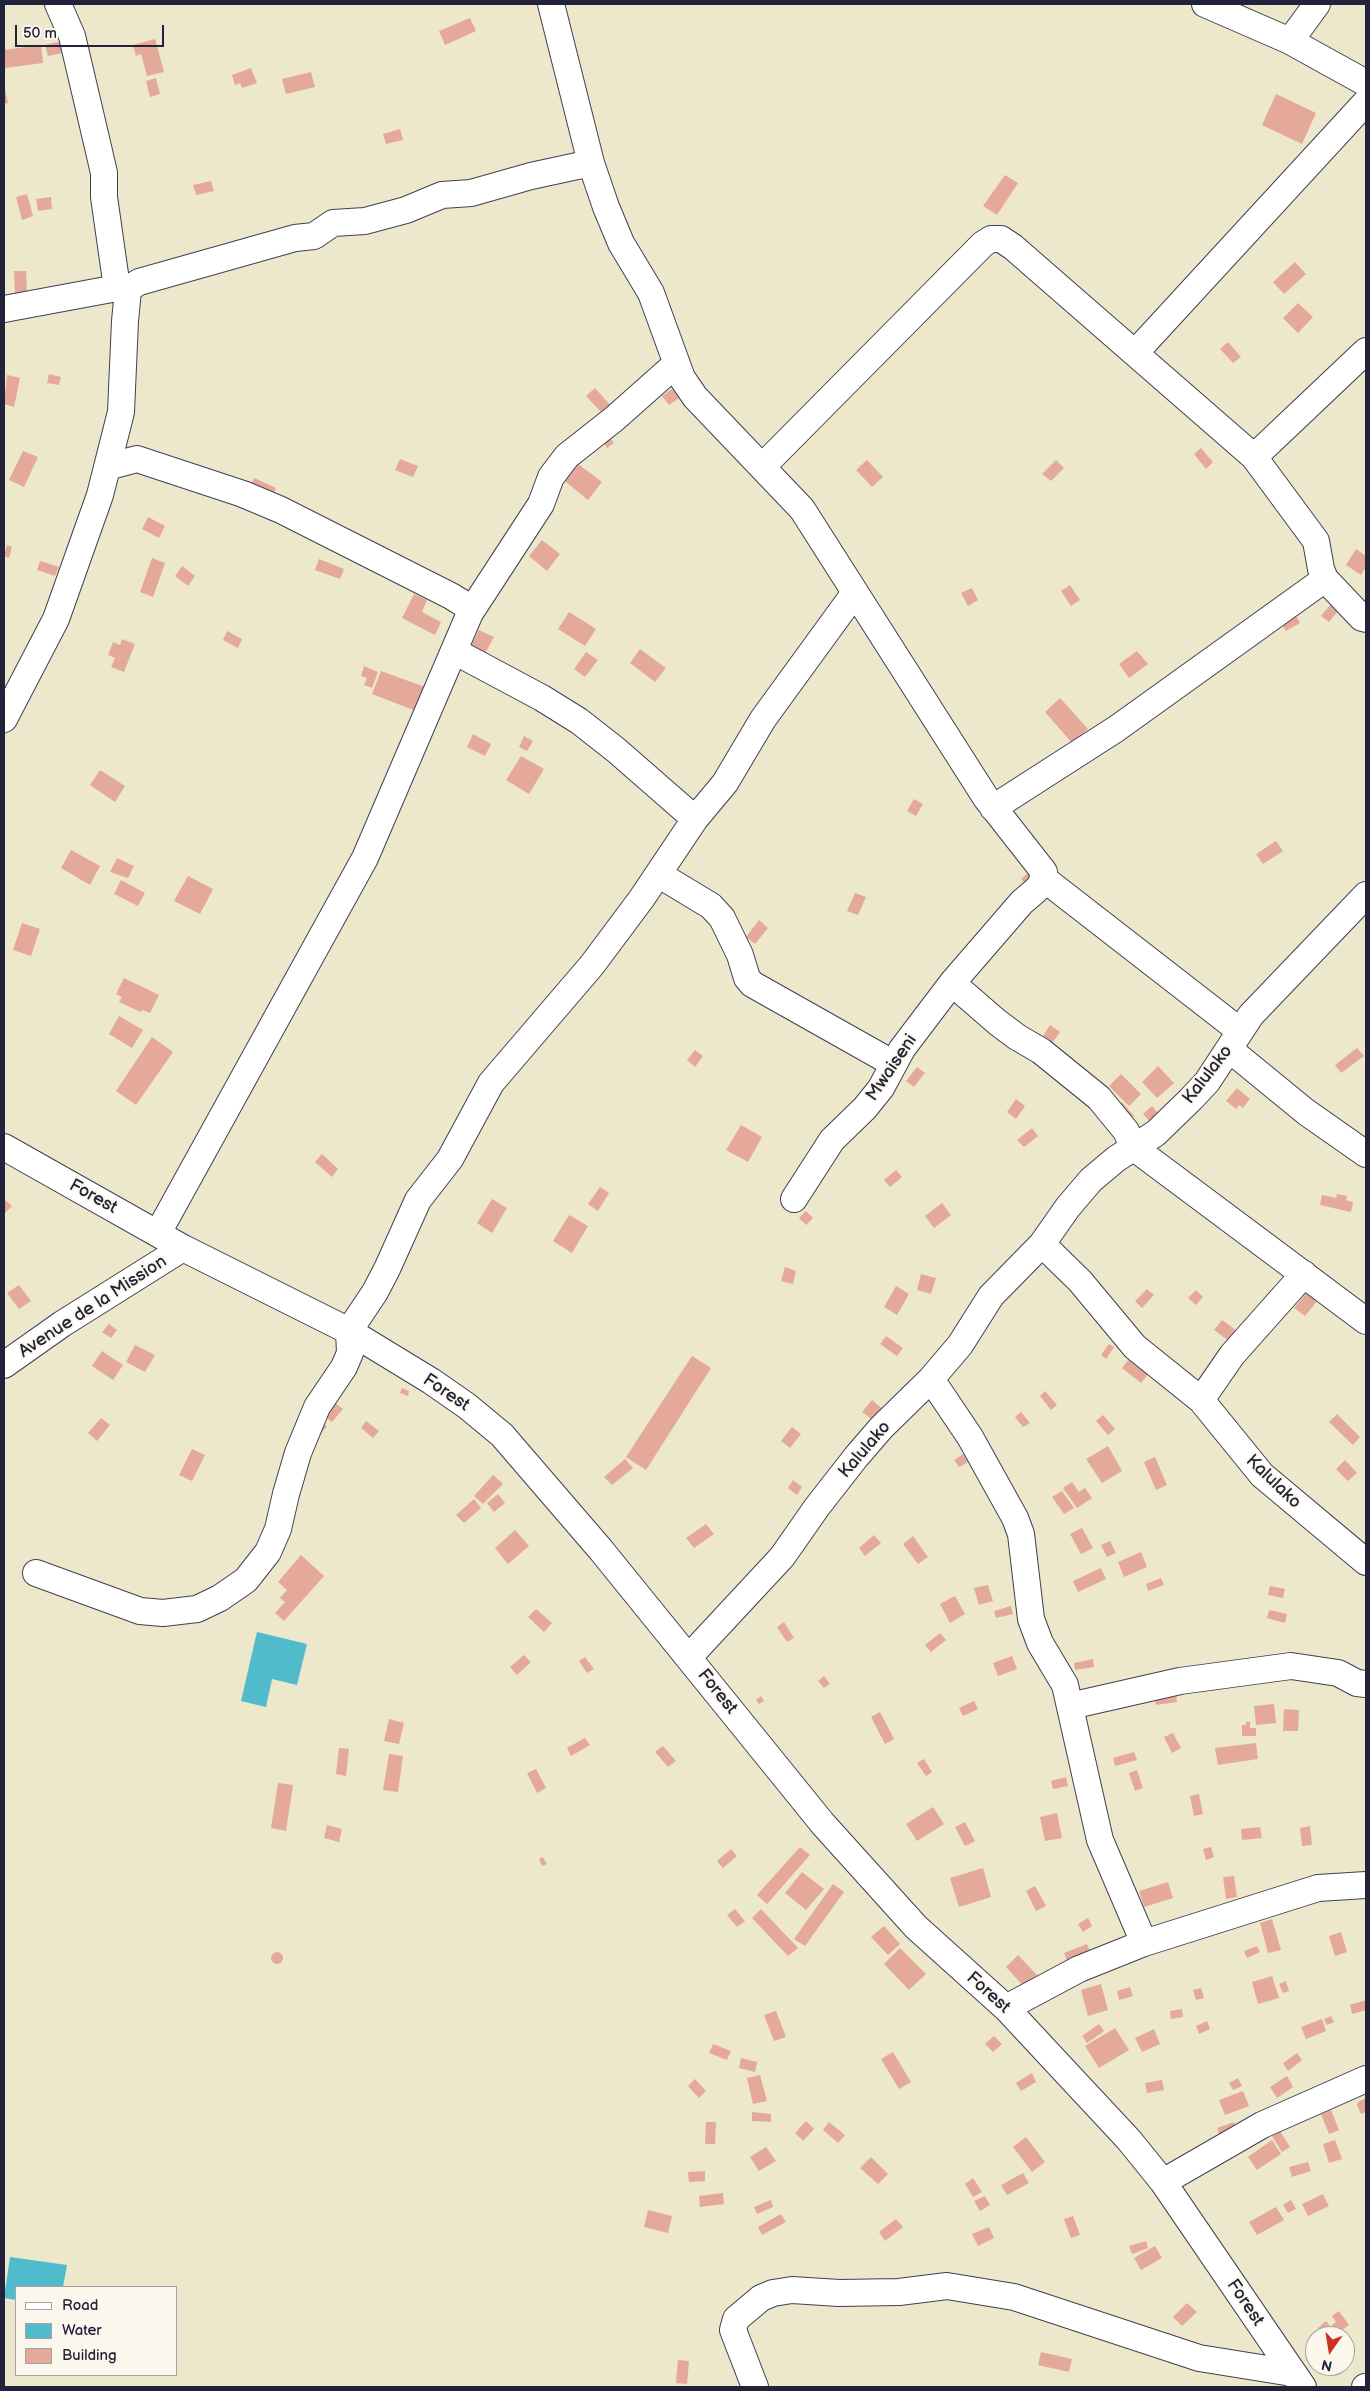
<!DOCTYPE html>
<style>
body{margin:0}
#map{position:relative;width:1370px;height:2391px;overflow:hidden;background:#ede7cb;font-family:"Balsamiq Sans",sans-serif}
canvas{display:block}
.frame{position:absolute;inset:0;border:5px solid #22223b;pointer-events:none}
.legend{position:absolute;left:15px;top:2286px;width:162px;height:90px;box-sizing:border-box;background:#fbf7ec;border:1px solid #a4a2a5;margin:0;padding:6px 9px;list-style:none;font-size:15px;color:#22223b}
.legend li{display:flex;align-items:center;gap:10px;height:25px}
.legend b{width:25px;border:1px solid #a4a2a5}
.north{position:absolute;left:1305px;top:2326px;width:50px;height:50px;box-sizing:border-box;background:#fbf7ec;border:1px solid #a4a2a5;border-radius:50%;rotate:193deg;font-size:14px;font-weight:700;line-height:20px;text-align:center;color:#22223b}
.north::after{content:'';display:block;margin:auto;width:18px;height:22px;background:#c8321e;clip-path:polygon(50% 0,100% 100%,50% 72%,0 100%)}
.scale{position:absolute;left:15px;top:25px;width:149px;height:22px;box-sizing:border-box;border:2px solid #22223b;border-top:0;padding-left:6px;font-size:15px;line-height:18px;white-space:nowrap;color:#22223b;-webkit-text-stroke:4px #fbf7ec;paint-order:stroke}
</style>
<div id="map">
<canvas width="1370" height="2391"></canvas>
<div class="frame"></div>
<ul class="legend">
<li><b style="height:6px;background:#fff"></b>Road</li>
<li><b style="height:14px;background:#50bbcb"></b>Water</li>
<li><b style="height:14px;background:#e5a99a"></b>Building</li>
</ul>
<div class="north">N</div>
<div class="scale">50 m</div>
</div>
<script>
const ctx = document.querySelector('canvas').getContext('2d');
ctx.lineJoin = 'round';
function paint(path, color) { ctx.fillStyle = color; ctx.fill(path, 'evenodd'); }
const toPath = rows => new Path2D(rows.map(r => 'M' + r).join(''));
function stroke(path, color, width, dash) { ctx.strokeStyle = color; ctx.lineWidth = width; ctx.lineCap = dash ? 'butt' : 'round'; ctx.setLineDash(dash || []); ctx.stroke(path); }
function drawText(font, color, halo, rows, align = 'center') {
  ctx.font = font + ' "Balsamiq Sans",sans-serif'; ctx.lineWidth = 4; ctx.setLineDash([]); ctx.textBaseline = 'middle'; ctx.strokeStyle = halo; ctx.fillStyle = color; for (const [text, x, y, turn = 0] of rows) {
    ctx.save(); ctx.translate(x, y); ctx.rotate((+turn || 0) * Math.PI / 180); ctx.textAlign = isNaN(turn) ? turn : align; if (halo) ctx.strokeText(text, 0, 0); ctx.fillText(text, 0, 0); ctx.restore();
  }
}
paint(toPath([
 [257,1632,307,1644,297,1685,272,1679,266,1707,241,1701],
 [10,2257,67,2265,63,2287,16,2287,16,2300,4,2298]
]), '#50bbcb');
paint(toPath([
 [470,18,476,31,445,45,439,31],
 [155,39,164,72,147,76,141,54,136,56,133,45],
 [66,40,68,52,48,56,45,45],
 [41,45,43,63,5,68,4,50],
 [251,68,257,83,242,88,240,83,235,85,232,75],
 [311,72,315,87,286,94,282,79],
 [156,78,160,94,150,97,146,81],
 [4,85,8,103,4,104],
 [1276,94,1316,113,1302,144,1262,125],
 [400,129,403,140,386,144,383,134],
 [1005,175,1018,183,997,215,983,206],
 [211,181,214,191,196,195,193,185],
 [27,194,33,216,22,220,16,197],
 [51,197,52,209,38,211,36,199],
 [1295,262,1306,274,1284,294,1273,282],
 [14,271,26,271,27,293,15,293],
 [1298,303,1313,317,1298,333,1283,318],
 [1228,342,1241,357,1233,363,1220,349],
 [49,374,61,377,59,385,47,383],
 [7,375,20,378,14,407,4,404],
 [595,388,611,406,603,414,586,396],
 [672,389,679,398,669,405,662,396],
 [609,437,614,443,607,448,603,441],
 [1201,448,1213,462,1206,469,1194,454],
 [23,451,38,457,24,487,9,480],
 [400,459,418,466,413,477,395,470],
 [867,460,883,477,872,487,856,470],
 [1056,460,1064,468,1051,481,1042,474],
 [574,461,602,482,588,500,561,478],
 [254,478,276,488,271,499,249,489],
 [148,517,165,526,159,538,142,529],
 [542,540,560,554,547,571,529,556],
 [7,545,12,547,9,558,4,556],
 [1356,549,1366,556,1366,567,1361,575,1346,565],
 [152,558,165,563,153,597,140,592],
 [319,559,344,569,340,579,315,570],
 [40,561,59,567,55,576,37,570],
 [182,566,195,576,188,586,175,576],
 [1070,585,1080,600,1071,606,1061,591],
 [972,588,978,600,968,606,961,593],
 [414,594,427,600,422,612,441,622,435,635,402,618],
 [1330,605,1338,611,1329,622,1321,616],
 [569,612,596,629,585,646,558,629],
 [1295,614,1300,623,1286,631,1281,623],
 [479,630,494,637,481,661,467,654],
 [227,631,242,639,238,648,223,640],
 [122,639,135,644,124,672,111,667,115,658,108,655,113,642,120,645],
 [640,649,666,668,655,682,630,663],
 [1137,651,1148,664,1129,678,1119,664],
 [586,652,598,660,585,677,574,669],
 [364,666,378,672,372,688,364,685,367,678,361,676],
 [381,671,425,687,416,711,372,694],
 [1060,698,1088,729,1072,743,1045,712],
 [473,734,491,744,485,756,467,747],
 [524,736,533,741,527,751,519,747],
 [521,756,544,769,529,794,506,780],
 [100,770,125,786,115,802,90,785],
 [914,799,923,804,916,816,907,811],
 [1276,841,1283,851,1263,864,1256,854],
 [71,850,100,866,90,885,61,868],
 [117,858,134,866,128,878,110,872],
 [1030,871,1031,890,1021,879],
 [188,876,213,889,200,914,174,901],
 [121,880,145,893,138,906,114,894],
 [855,893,866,897,858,915,847,911],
 [759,920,768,928,755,944,746,937],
 [22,923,40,929,31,956,13,950],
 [124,978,159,995,150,1013,142,1010,141,1012,119,1002,122,997,116,994],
 [119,1016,143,1030,132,1048,109,1034],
 [1050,1025,1060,1032,1053,1042,1043,1036],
 [152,1037,173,1052,136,1105,116,1091],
 [1357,1048,1364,1056,1341,1073,1335,1065],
 [695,1050,703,1056,695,1067,687,1060],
 [1158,1066,1174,1083,1157,1098,1142,1082],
 [917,1067,925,1073,914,1087,906,1081],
 [1121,1074,1141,1094,1129,1106,1109,1086],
 [1237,1088,1250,1099,1243,1108,1239,1105,1236,1109,1226,1101],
 [1016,1099,1025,1106,1016,1119,1007,1112],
 [1122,1102,1134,1116,1127,1122,1115,1109],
 [1152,1106,1161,1116,1152,1124,1143,1114],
 [741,1125,762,1137,748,1162,726,1150],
 [1032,1128,1038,1136,1024,1147,1017,1140],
 [322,1154,338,1169,332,1177,315,1162],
 [896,1170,902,1177,890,1187,884,1180],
 [600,1187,609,1193,598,1211,588,1204],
 [1337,1194,1347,1196,1346,1200,1353,1202,1351,1212,1320,1205,1322,1195,1336,1198],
 [4,1199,12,1206,5,1213,4,1212],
 [492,1199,507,1208,492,1233,477,1223],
 [942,1203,951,1215,934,1228,925,1216],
 [806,1211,813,1218,806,1225,799,1218],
 [569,1215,588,1226,572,1253,553,1241],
 [785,1267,796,1271,793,1284,781,1281],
 [921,1274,936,1278,931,1294,917,1290],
 [19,1285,31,1301,19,1309,7,1293],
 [896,1286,909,1294,897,1315,884,1307],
 [1147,1289,1154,1295,1142,1308,1135,1301],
 [1196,1290,1203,1297,1196,1305,1188,1298],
 [1308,1291,1318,1300,1305,1316,1294,1308],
 [1222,1320,1240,1333,1232,1343,1214,1330],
 [109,1324,117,1330,111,1338,102,1332],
 [886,1336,903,1348,897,1356,880,1344],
 [1109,1344,1114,1347,1106,1359,1101,1355],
 [135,1345,155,1355,145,1372,126,1362],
 [102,1351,123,1365,113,1380,92,1366],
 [692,1356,711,1368,646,1470,626,1457],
 [1129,1359,1148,1374,1141,1383,1122,1368],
 [402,1388,409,1391,408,1396,400,1393],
 [1045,1391,1057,1405,1051,1410,1040,1396],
 [872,1400,885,1411,876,1422,862,1412],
 [335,1403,343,1409,332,1422,324,1416],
 [1021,1412,1030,1423,1023,1427,1015,1417],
 [1337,1414,1360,1437,1353,1445,1329,1422],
 [1103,1415,1115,1429,1108,1435,1096,1421],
 [101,1418,110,1425,97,1441,88,1433],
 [366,1421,379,1431,373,1438,361,1428],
 [321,1422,327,1426,317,1439],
 [792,1427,801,1434,790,1448,781,1441],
 [1108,1446,1122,1471,1102,1483,1086,1459],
 [192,1449,205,1455,192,1481,179,1475],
 [963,1454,968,1462,959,1467,954,1460],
 [1155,1457,1167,1485,1156,1490,1144,1462],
 [625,1459,633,1468,612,1485,604,1477],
 [1345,1460,1357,1473,1348,1481,1336,1469],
 [493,1475,503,1484,483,1504,474,1496],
 [793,1480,802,1487,797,1495,788,1488],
 [1072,1482,1079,1492,1085,1488,1092,1498,1077,1508,1063,1488],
 [1062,1491,1074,1508,1064,1514,1052,1497],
 [498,1494,505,1503,494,1512,487,1503],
 [474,1499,481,1508,464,1523,456,1515],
 [706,1524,714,1534,694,1548,686,1538],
 [1082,1528,1093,1548,1081,1554,1070,1534],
 [515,1530,529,1546,508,1564,495,1548],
 [874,1535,881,1543,865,1556,859,1548],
 [913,1536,928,1557,918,1564,903,1544],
 [1110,1541,1116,1553,1107,1557,1101,1545],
 [1141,1552,1147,1567,1124,1577,1118,1562],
 [301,1555,324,1576,284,1621,275,1613,285,1602,280,1598,287,1590,278,1582],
 [1101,1568,1106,1579,1078,1592,1073,1581],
 [1161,1578,1164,1585,1148,1591,1146,1584],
 [988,1585,993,1601,979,1605,974,1588],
 [1270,1586,1285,1589,1283,1598,1268,1595],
 [955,1596,965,1614,950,1623,940,1604],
 [1011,1606,1013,1614,996,1618,994,1611],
 [536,1609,552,1623,544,1632,528,1617],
 [1269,1610,1287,1614,1285,1623,1267,1618],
 [784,1622,794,1638,787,1642,777,1627],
 [940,1633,946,1640,931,1652,925,1645],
 [524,1655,531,1662,517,1675,510,1667],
 [1012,1656,1017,1669,998,1676,993,1663],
 [585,1657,594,1669,587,1673,579,1661],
 [1093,1659,1094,1667,1075,1670,1074,1663],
 [824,1676,830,1684,824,1688,818,1681],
 [1176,1693,1177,1702,1156,1705,1154,1697],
 [761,1696,764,1701,759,1704,756,1700],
 [974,1701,978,1709,963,1716,959,1708],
 [1274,1704,1276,1723,1256,1725,1254,1706],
 [1284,1709,1299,1710,1298,1731,1283,1731],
 [880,1712,894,1739,885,1744,871,1717],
 [389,1719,404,1723,399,1744,384,1741],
 [1246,1722,1250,1722,1250,1728,1256,1728,1256,1736,1242,1736,1242,1725,1246,1725],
 [1173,1733,1181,1748,1172,1753,1164,1737],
 [585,1738,590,1745,571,1756,567,1748],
 [1256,1743,1258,1759,1218,1765,1215,1748],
 [663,1746,676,1761,668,1767,655,1752],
 [339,1748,349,1749,346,1776,336,1774],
 [1134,1752,1137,1760,1115,1766,1113,1758],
 [389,1754,403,1756,398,1792,383,1790],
 [924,1759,932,1772,926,1776,917,1763],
 [536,1769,546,1788,537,1793,527,1773],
 [1137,1770,1143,1788,1135,1791,1129,1773],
 [1066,1777,1068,1786,1053,1789,1051,1781],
 [278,1783,293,1785,286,1831,271,1828],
 [1199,1794,1203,1814,1194,1816,1190,1796],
 [933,1807,944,1824,917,1841,906,1824],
 [1057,1813,1062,1838,1045,1841,1040,1817],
 [965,1822,975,1841,965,1846,955,1827],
 [327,1825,342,1829,339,1842,324,1838],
 [1310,1826,1312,1845,1302,1846,1300,1828],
 [1260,1827,1262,1838,1242,1840,1241,1829],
 [800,1847,810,1855,767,1904,757,1895],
 [1211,1847,1214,1857,1206,1860,1203,1849],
 [731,1849,737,1856,723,1868,717,1861],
 [543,1857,547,1864,542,1866,539,1859],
 [983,1868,991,1897,959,1907,950,1878],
 [802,1872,824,1889,806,1910,785,1893],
 [1234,1876,1237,1897,1226,1899,1223,1877],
 [1168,1882,1173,1898,1144,1907,1139,1891],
 [833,1884,844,1892,805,1946,794,1939],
 [1035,1886,1046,1906,1036,1911,1026,1891],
 [735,1909,745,1921,737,1927,727,1915],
 [761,1909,798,1948,788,1956,752,1918],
 [1088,1918,1092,1926,1083,1932,1078,1924],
 [1272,1919,1281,1950,1268,1953,1260,1923],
 [884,1926,900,1944,888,1955,871,1937],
 [1341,1932,1347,1952,1335,1956,1329,1936],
 [1087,1944,1093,1958,1070,1968,1064,1953],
 [1257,1946,1260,1952,1247,1958,1244,1951],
 [900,1948,926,1974,909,1990,884,1964],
 '271 1958a6 6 0 1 1 12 0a6 6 0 1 1-12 0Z',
 [1018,1955,1038,1976,1025,1988,1006,1967],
 [1272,1976,1279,1998,1258,2004,1252,1982],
 [1286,1981,1289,1991,1283,1993,1279,1984],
 [1101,1984,1108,2010,1088,2016,1081,1990],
 [1130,1987,1133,1996,1119,2000,1117,1991],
 [1201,1988,1204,1998,1196,2000,1193,1990],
 [1366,2000,1366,2010,1352,2014,1350,2005],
 [1182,2009,1183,2017,1171,2019,1170,2011],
 [776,2011,786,2037,774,2041,764,2015],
 [1331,2016,1334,2022,1327,2025,1324,2019],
 [1322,2019,1326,2031,1306,2039,1301,2027],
 [1207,2021,1210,2029,1199,2034,1196,2026],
 [1099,2024,1104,2031,1087,2043,1082,2036],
 [1115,2028,1129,2050,1099,2068,1085,2046],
 [1154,2029,1160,2044,1142,2052,1135,2038],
 [994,2036,1002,2044,993,2052,985,2044],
 [713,2044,731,2051,727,2060,709,2053],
 [893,2052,911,2082,899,2089,881,2059],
 [1297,2053,1302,2060,1288,2071,1283,2063],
 [741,2058,757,2062,755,2072,739,2068],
 [1032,2073,1036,2082,1021,2091,1016,2083],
 [760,2075,767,2101,753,2104,747,2078],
 [1287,2076,1293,2087,1277,2098,1270,2087],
 [1238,2078,1242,2086,1233,2090,1229,2083],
 [695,2079,706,2091,699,2098,688,2086],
 [1162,2080,1164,2090,1147,2093,1145,2083],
 [1243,2091,1249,2106,1225,2115,1219,2100],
 [1366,2098,1366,2112,1361,2114,1357,2105,1358,2102],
 [1331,2110,1339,2130,1329,2134,1321,2114],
 [752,2112,771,2114,771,2122,752,2121],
 [806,2121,814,2129,803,2141,795,2133],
 [706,2122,716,2122,715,2144,705,2144],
 [829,2122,845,2135,838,2143,823,2130],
 [1234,2122,1238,2134,1221,2140,1217,2128],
 [1280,2131,1290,2147,1282,2152,1272,2136],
 [1026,2137,1045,2162,1032,2172,1013,2147],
 [1272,2140,1281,2154,1257,2170,1248,2157],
 [1335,2140,1342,2159,1329,2163,1323,2144],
 [766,2147,776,2161,759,2171,750,2157],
 [871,2157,888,2174,878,2184,860,2168],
 [1308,2162,1311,2171,1292,2177,1289,2167],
 [705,2171,705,2181,689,2182,688,2172],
 [1023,2173,1029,2183,1007,2195,1001,2185],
 [973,2178,982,2192,973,2197,965,2184],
 [723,2193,724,2204,700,2207,699,2196],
 [1323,2194,1329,2206,1308,2216,1302,2204],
 [985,2196,990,2205,980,2211,974,2201],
 [771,2200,773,2207,757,2214,754,2207],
 [1291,2200,1296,2209,1288,2213,1283,2205],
 [1276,2207,1284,2220,1257,2235,1249,2222],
 [648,2210,672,2216,668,2233,644,2227],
 [781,2214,786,2222,762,2235,758,2227],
 [1073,2216,1080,2235,1071,2238,1064,2219],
 [896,2219,903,2227,885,2241,879,2232],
 [989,2227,994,2238,978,2246,972,2234],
 [1146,2241,1148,2248,1132,2254,1129,2246],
 [1155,2246,1162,2258,1141,2270,1134,2258],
 [1187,2303,1197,2312,1182,2326,1173,2317],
 [1339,2311,1349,2325,1338,2333,1332,2325,1336,2322,1332,2316],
 [1326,2321,1338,2336,1325,2336,1318,2328],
 [1041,2352,1072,2359,1069,2372,1038,2365],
 [678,2360,689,2361,687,2384,676,2383]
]), '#e5a99a');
const minor = toPath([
 [58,4,72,36,98,147,104,173,104,197,117,288],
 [551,4,591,163,606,207,621,243,651,293,682,378,695,397,802,509,986,798,1044,872,1041,885,1035,891,1022,902,952,983,902,1049,881,1088,865,1108,832,1140,794,1199],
 [1205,4,1290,41,1366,83],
 [1290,41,1317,4],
 [4,309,117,288,128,290],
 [1135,353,1366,102],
 [1254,457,1366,351],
 [107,467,137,459,243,494,281,510,451,596,464,604,470,613,365,858,158,1233],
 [762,467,983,244,991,239,1001,239,1013,247,1254,457,1316,541,1321,569,1325,579,1362,618,1366,619],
 [470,613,541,504,551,477,567,456,614,419,676,364],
 [454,651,542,698,579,721,616,750,695,819],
 [4,719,56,619,100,495,121,412,125,321,128,290,131,287,139,282,295,238,314,236,333,223,365,221,406,210,442,195,471,193,531,176,591,163],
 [993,808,1116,729,1325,579],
 [658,874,711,906,722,918,740,955,747,978,752,984,894,1064],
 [1043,878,1240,1031],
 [952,983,997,1022,1017,1037,1041,1051,1099,1098,1126,1131,1133,1147,1366,1321],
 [1229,1049,1306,1112,1366,1154],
 [4,1147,183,1248,349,1331,431,1381,467,1406,502,1435,601,1550,823,1824,916,1927,1006,2008,1129,2140,1163,2182,1303,2387],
 [1042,1244,1080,1281,1135,1347,1201,1400,1262,1475,1366,1562],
 [4,1365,62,1324,183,1248],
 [931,1379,970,1437,1015,1518,1021,1534,1031,1619,1040,1643,1065,1685,1100,1840,1144,1943],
 [1201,1400,1232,1355,1304,1274],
 [36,1573,140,1611,163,1613,197,1609,220,1598,246,1580,268,1552,278,1529,286,1494,298,1453,317,1407,344,1367,350,1353,349,1331,375,1292,387,1269,418,1200,450,1159,491,1083,592,965,642,898,695,819,725,783,763,719,854,594],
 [689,1657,782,1557,817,1507,856,1457,881,1428,931,1379,960,1345,991,1296,1042,1244,1068,1207,1091,1180,1116,1159,1156,1133,1191,1099,1207,1082,1251,1015,1366,895],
 [1070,1706,1180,1681,1291,1666,1338,1673,1357,1683,1366,1684],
 [1006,2008,1079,1969,1144,1943,1318,1888,1366,1885],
 [1163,2182,1262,2125,1366,2079],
 [755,2387,733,2330,736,2319,761,2298,773,2293,792,2290,839,2293,899,2292,947,2286,1014,2297,1199,2358,1292,2373],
 [1365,2387,1366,2387]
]);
stroke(minor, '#404051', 28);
stroke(minor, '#fff', 26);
drawText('18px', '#22223b', '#fbf7ec', [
 ["Mwaiseni",892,1068,-56],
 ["Kalulako",1208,1075,-52],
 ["Forest",93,1197,29],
 ["Avenue de la Mission",93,1307,-33],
 ["Forest",446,1393,34],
 ["Kalulako",865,1450,-49],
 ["Kalulako",1273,1482,44],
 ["Forest",717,1692,51],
 ["Forest",988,1993,42],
 ["Forest",1245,2303,56]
]);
</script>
